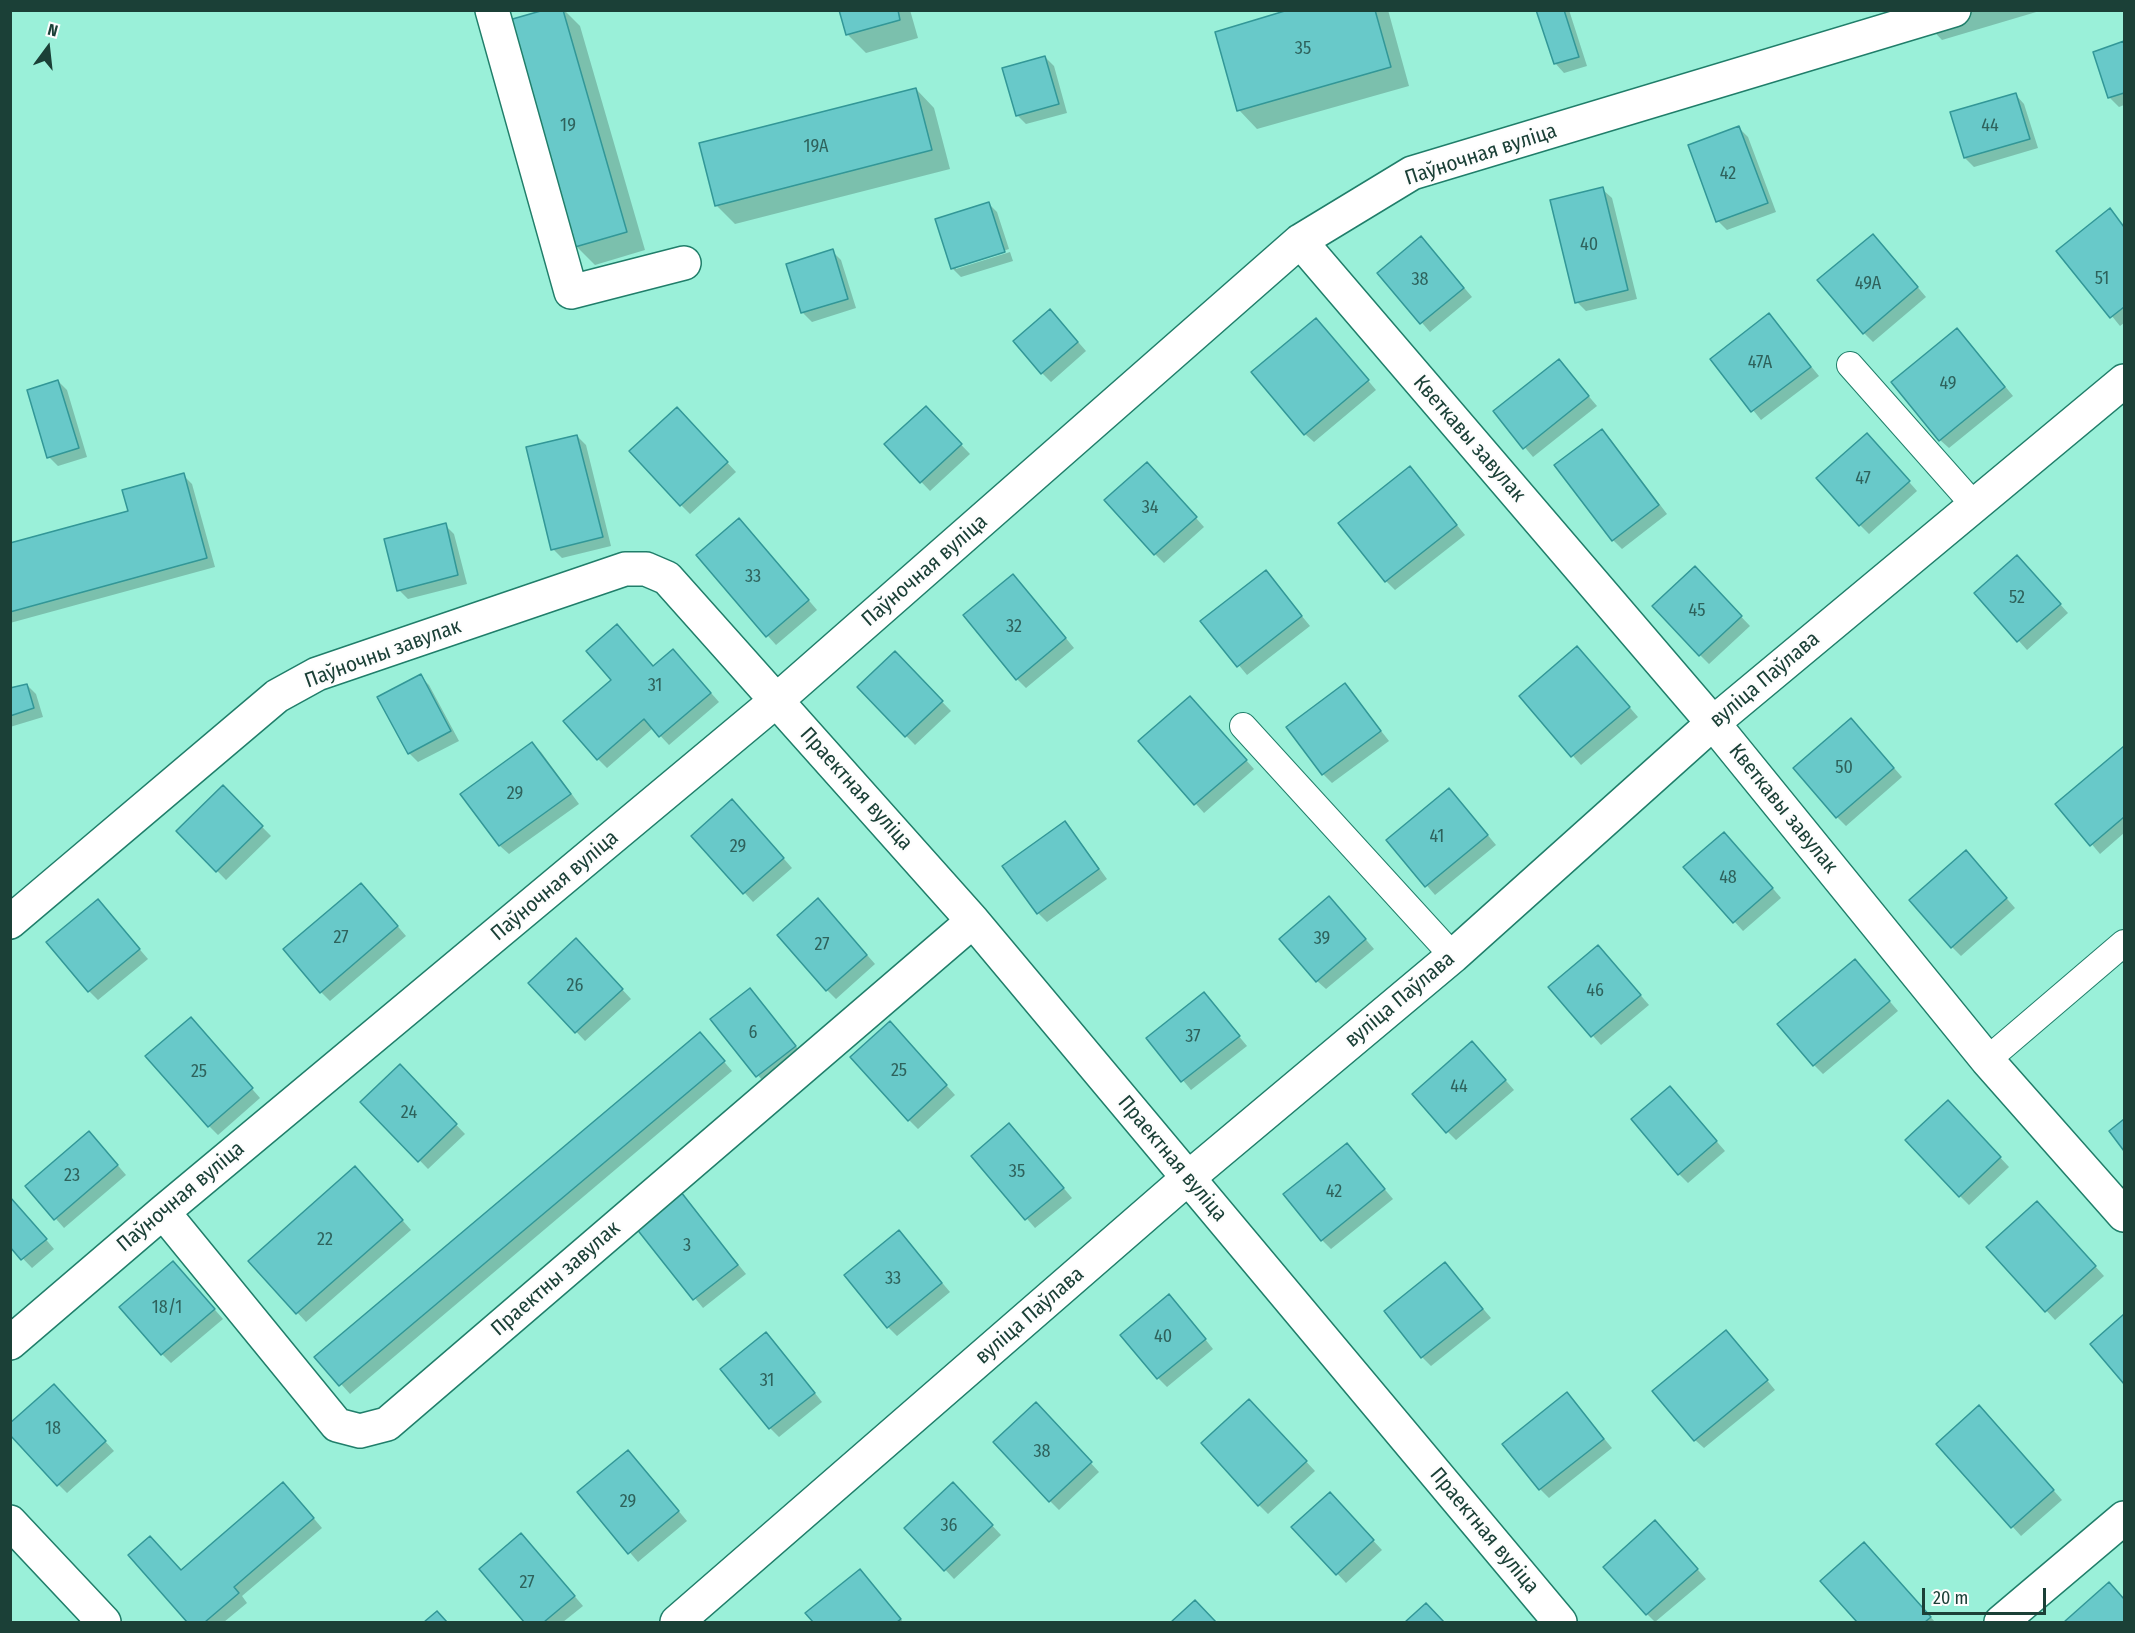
<!DOCTYPE html>
<meta charset="utf-8">
<style>
body{margin:0}
#map{position:relative;width:2135px;height:1633px;overflow:hidden;background:#9af0d9;font-family:"Fira Sans Condensed",sans-serif}
canvas{display:block}
.frame{position:absolute;inset:0;border:12px solid #1b4037;pointer-events:none}
.north{position:absolute;left:18px;top:18px;width:60px;height:60px;-webkit-text-stroke:4px #fdfdfd;paint-order:stroke;rotate:15deg;font-size:16px;font-weight:700;line-height:24px;text-align:center;color:#1b4037}
.north::after{content:'';display:block;margin:auto;width:21px;height:27px;background:#1b4037;clip-path:polygon(50% 0,100% 100%,50% 72%,0 100%)}
.scale{position:absolute;left:1922px;top:1588px;width:124px;height:27px;box-sizing:border-box;border:3px solid #1b4037;border-top:0;padding-left:8px;font-size:18px;line-height:21px;white-space:nowrap;color:#1b4037;-webkit-text-stroke:4px #fdfdfd;paint-order:stroke}
</style>
<div id="map">
<canvas width="2135" height="1633"></canvas>
<div class="frame"></div>
<div class="north">N</div>
<div class="scale">20 m</div>
</div>
<script>
const ctx = document.querySelector('canvas').getContext('2d');
ctx.lineJoin = 'round';
function paint(path, color) { ctx.fillStyle = color; ctx.fill(path, 'evenodd'); }
const toPath = rows => new Path2D(rows.map(r => 'M' + r).join(''));
function stroke(path, color, width, dash) { ctx.strokeStyle = color; ctx.lineWidth = width; ctx.lineCap = dash ? 'butt' : 'round'; ctx.setLineDash(dash || []); ctx.stroke(path); }
function drawText(font, color, halo, rows, align = 'center') {
  ctx.font = font + ' "Fira Sans Condensed",sans-serif'; ctx.lineWidth = 4.5; ctx.setLineDash([]); ctx.textBaseline = 'middle'; ctx.strokeStyle = halo; ctx.fillStyle = color; for (const [text, x, y, turn = 0] of rows) {
    ctx.save(); ctx.translate(x, y); ctx.rotate((+turn || 0) * Math.PI / 180); ctx.textAlign = isNaN(turn) ? turn : align; if (halo) ctx.strokeText(text, 0, 0); ctx.fillText(text, 0, 0); ctx.restore();
  }
}
paint(toPath([
 [549,10,564,10,580,26,645,250,595,265,576,246],
 [841,10,910,10,918,38,866,53,847,34],
 [1293,10,1388,10,1409,86,1257,129,1239,110],
 [1537,10,1569,10,1587,66,1564,73,1555,63],
 [1913,10,2043,10,1942,40],
 [2124,43,2124,105,2119,107,2110,98,2094,53],
 [1045,57,1054,66,1067,113,1026,124,1017,115],
 [916,89,934,108,950,169,735,224,716,205],
 [2015,94,2024,104,2038,148,1974,167,1965,158,1952,113],
 [1739,128,1748,137,1776,212,1727,230,1718,221],
 [1602,189,1612,198,1637,299,1586,311,1577,302],
 [988,203,997,212,1009,249,956,266,956,269,1010,252,1013,261,961,277,952,268],
 [2109,210,2124,227,2124,323,2120,326,2059,251],
 [1882,245,1926,297,1873,342,1864,333],
 [1430,247,1472,297,1430,332,1379,273],
 [832,251,841,260,856,308,812,322,803,313,788,265],
 [1769,315,1819,376,1761,420,1712,359],
 [1059,320,1086,351,1051,382,1042,373],
 [1325,329,1376,390,1314,442,1305,434],
 [1966,339,2013,396,1949,448,1940,440],
 [1559,361,1597,406,1533,457,1495,412],
 [58,381,67,390,87,457,58,466,49,457],
 [926,408,970,454,930,491,886,445],
 [686,418,736,472,690,514,681,505],
 [1602,431,1611,440,1667,514,1622,549,1613,540],
 [577,436,586,445,611,546,562,558,553,549],
 [1876,444,1917,491,1869,534,1860,525],
 [1156,473,1204,527,1164,563,1155,554],
 [183,475,192,484,215,567,10,623,10,544,129,512],
 [1418,477,1465,535,1395,590,1386,581],
 [445,525,454,534,467,584,408,599,399,590],
 [748,529,817,610,776,645,768,636],
 [2026,566,2068,613,2027,650,1976,593],
 [1695,568,1750,626,1709,664,1700,655],
 [1266,572,1310,626,1247,675,1202,621],
 [1022,585,1074,648,1026,688,1017,679],
 [895,653,951,711,915,745,859,687],
 [1586,657,1638,717,1581,765,1521,696],
 [682,660,719,702,669,745,653,728,607,768,598,759,613,680],
 [420,676,429,685,459,741,418,762,409,753],
 [27,685,36,694,43,717,10,727,10,690],
 [1345,685,1389,741,1332,783,1323,774],
 [1199,707,1254,769,1204,813,1140,741],
 [1860,729,1902,777,1846,826,1837,817],
 [532,744,541,752,579,804,509,854,500,846,462,794],
 [2124,748,2124,833,2100,854,2058,804],
 [223,787,271,836,226,880,178,831],
 [1458,799,1496,845,1435,895,1388,840],
 [741,810,792,868,753,902,693,836],
 [1065,823,1073,832,1107,879,1047,922,1038,913,1004,866],
 [1733,842,1781,898,1743,931,1685,867],
 [1974,861,2015,908,1961,956,1952,947],
 [370,894,406,936,330,1001,321,992],
 [98,901,148,959,98,1000,89,991],
 [1338,907,1374,949,1326,989,1317,981],
 [827,909,875,964,836,999,827,990],
 [585,949,631,999,585,1041,530,983],
 [1607,956,1649,1005,1601,1045,1550,987],
 [1863,970,1898,1011,1823,1074,1814,1065],
 [749,990,804,1056,766,1085,712,1019],
 [1204,994,1247,1046,1191,1090,1148,1038],
 [199,1028,260,1098,218,1135,209,1126],
 [899,1032,955,1095,918,1129,909,1120],
 [708,1043,732,1071,350,1394,317,1357],
 [1481,1052,1514,1090,1456,1140,1447,1131],
 [400,1066,465,1134,428,1169,363,1102],
 [1678,1097,1725,1151,1688,1183,1679,1174],
 [1957,1111,2009,1167,1969,1205,1960,1196],
 [1018,1134,1072,1198,1035,1228,973,1156],
 [98,1142,126,1175,64,1228,27,1186],
 [1347,1145,1393,1199,1331,1249,1322,1240],
 [364,1177,411,1230,306,1322,250,1261],
 [681,1194,746,1274,703,1308,638,1228],
 [10,1197,54,1249,32,1268,10,1245],
 [2046,1212,2104,1276,2055,1320,1988,1247],
 [899,1232,950,1292,897,1336,888,1327],
 [1445,1264,1491,1318,1431,1366,1422,1357],
 [182,1272,223,1319,171,1363,162,1354],
 [1178,1305,1213,1349,1167,1387,1158,1378],
 [2124,1316,2124,1382,2092,1344],
 [1735,1341,1775,1390,1704,1448,1695,1440],
 [775,1343,822,1402,779,1437,770,1428],
 [1567,1394,1612,1448,1549,1498,1540,1489],
 [63,1395,114,1451,67,1493,58,1484],
 [1258,1410,1315,1471,1268,1514,1259,1505],
 [1045,1413,1099,1472,1059,1510,1050,1501],
 [1988,1416,2062,1500,2021,1536,1938,1444],
 [637,1461,687,1521,638,1562,579,1493],
 [292,1493,322,1528,242,1596,247,1603,224,1622,189,1622,130,1555,181,1572],
 [962,1493,1001,1535,954,1579,906,1528],
 [1338,1503,1382,1550,1346,1583,1294,1527],
 [1664,1531,1706,1579,1655,1622,1647,1614],
 [530,1544,583,1606,563,1622,526,1622,481,1569],
 [1873,1553,1935,1622,1859,1622,1822,1581],
 [860,1571,903,1622,815,1622,807,1613],
 [2109,1584,2124,1600,2124,1622,2067,1622],
 [1195,1602,1215,1622,1173,1622]
]), '#0003');
const building = toPath([
 [544,10,563,10,627,232,575,247,509,20,544,10],
 [839,10,898,10,900,20,846,35,839,10],
 [1288,10,1375,10,1391,67,1237,111,1215,32,1288,10],
 [1536,10,1564,10,1579,57,1554,64,1536,10],
 [2124,41,2124,93,2108,98,2093,52,2124,41],
 [1045,56,1059,104,1016,116,1002,68,1045,56],
 [916,88,932,150,715,206,699,143,916,88],
 [2016,93,2030,139,1964,158,1950,112,2016,93],
 [1739,126,1768,203,1716,222,1688,145,1739,126],
 [1603,187,1628,290,1575,303,1550,200,1603,187],
 [989,202,1005,252,951,269,935,219,989,202],
 [2110,208,2124,227,2124,307,2110,318,2056,251,2110,208],
 [1873,234,1918,287,1863,334,1817,280,1873,234],
 [1421,236,1464,288,1420,324,1377,273,1421,236],
 [833,249,848,299,801,313,786,264,833,249],
 [1050,309,1078,342,1041,374,1013,341,1050,309],
 [1769,313,1811,367,1751,412,1710,359,1769,313],
 [1316,318,1369,380,1304,435,1251,372,1316,318],
 [1957,328,2005,387,1939,441,1891,382,1957,328],
 [1559,359,1589,396,1523,449,1493,411,1559,359],
 [58,380,79,448,47,458,27,390,58,380],
 [926,406,962,444,920,483,884,444,926,406],
 [677,407,728,462,680,506,629,451,677,407],
 [1602,429,1659,505,1612,541,1554,465,1602,429],
 [1867,433,1910,481,1859,526,1816,478,1867,433],
 [577,435,603,537,551,550,526,447,577,435],
 [1147,462,1197,517,1154,555,1104,500,1147,462],
 [1410,466,1457,525,1385,582,1338,523,1410,466],
 [184,473,207,558,10,612,10,543,128,511,122,490,184,473],
 [739,518,809,600,766,637,696,555,739,518],
 [446,523,458,575,397,591,384,539,446,523],
 [2017,555,2061,604,2017,642,1974,593,2017,555],
 [1695,566,1742,616,1699,656,1652,606,1695,566],
 [1266,570,1302,616,1237,667,1200,621,1266,570],
 [1013,574,1066,638,1016,680,963,615,1013,574],
 [617,624,653,666,673,649,711,693,659,737,644,719,597,760,563,721,611,680,586,651,617,624],
 [1577,646,1630,707,1571,757,1519,696,1577,646],
 [895,651,943,701,905,737,857,687,895,651],
 [421,674,451,731,408,754,377,697,421,674],
 [1345,683,1381,731,1322,775,1286,727,1345,683],
 [27,684,34,708,10,716,10,688,27,684],
 [1190,696,1247,760,1194,805,1138,741,1190,696],
 [1851,718,1894,768,1836,818,1793,768,1851,718],
 [532,742,571,794,499,846,460,794,532,742],
 [2124,746,2124,817,2090,846,2055,804,2124,746],
 [223,785,263,826,216,872,176,831,223,785],
 [1449,788,1488,835,1425,887,1386,840,1449,788],
 [732,799,784,858,743,894,691,836,732,799],
 [1065,821,1099,869,1037,914,1002,866,1065,821],
 [1724,832,1773,888,1733,923,1683,867,1724,832],
 [1966,850,2007,898,1951,948,1909,900,1966,850],
 [361,883,398,926,320,993,283,949,361,883],
 [1329,896,1366,939,1316,982,1279,939,1329,896],
 [818,898,867,955,826,991,777,935,818,898],
 [98,899,140,949,88,992,46,942,98,899],
 [576,938,623,989,575,1033,528,983,576,938],
 [1598,945,1641,995,1591,1037,1548,987,1598,945],
 [1855,959,1890,1001,1813,1066,1777,1024,1855,959],
 [750,988,796,1046,756,1077,710,1019,750,988],
 [1204,992,1240,1036,1181,1082,1146,1038,1204,992],
 [191,1017,253,1088,208,1127,145,1056,191,1017],
 [890,1021,947,1085,908,1121,850,1057,890,1021],
 [700,1032,725,1061,339,1386,314,1357,700,1032],
 [1472,1041,1506,1080,1446,1133,1412,1094,1472,1041],
 [400,1064,457,1124,418,1162,360,1102,400,1064],
 [1670,1086,1717,1141,1678,1175,1631,1119,1670,1086],
 [1948,1100,2001,1157,1959,1197,1905,1140,1948,1100],
 [2124,1119,2124,1151,2109,1131,2124,1119],
 [1009,1123,1064,1188,1025,1220,971,1156,1009,1123],
 [89,1131,118,1165,54,1220,25,1186,89,1131],
 [1347,1143,1385,1189,1321,1241,1283,1194,1347,1143],
 [355,1166,403,1220,296,1314,248,1261,355,1166],
 [681,1192,738,1265,693,1300,636,1228,681,1192],
 [10,1197,47,1239,21,1260,10,1247,10,1197],
 [2037,1201,2096,1266,2045,1312,1986,1247,2037,1201],
 [899,1230,942,1283,887,1328,844,1275,899,1230],
 [173,1261,215,1309,161,1355,119,1307,173,1261],
 [1445,1262,1483,1309,1421,1358,1384,1311,1445,1262],
 [1169,1294,1206,1339,1157,1379,1120,1335,1169,1294],
 [2124,1314,2124,1384,2090,1344,2124,1314],
 [1726,1330,1768,1380,1694,1441,1652,1391,1726,1330],
 [766,1332,815,1393,769,1429,720,1369,766,1332],
 [54,1384,106,1441,57,1486,10,1435,10,1423,54,1384],
 [1567,1392,1604,1439,1539,1490,1502,1444,1567,1392],
 [1249,1399,1307,1461,1258,1506,1201,1443,1249,1399],
 [1036,1402,1092,1462,1049,1502,993,1442,1036,1402],
 [1979,1405,2054,1490,2011,1528,1936,1444,1979,1405],
 [628,1450,679,1511,628,1554,577,1492,628,1450],
 [283,1482,314,1518,234,1587,239,1593,205,1622,187,1622,128,1555,150,1536,181,1570,283,1482],
 [953,1482,993,1525,944,1571,904,1528,953,1482],
 [1330,1492,1374,1540,1336,1575,1291,1527,1330,1492],
 [1655,1520,1698,1569,1646,1615,1603,1567,1655,1520],
 [521,1533,575,1596,544,1622,524,1622,479,1569,521,1533],
 [1864,1542,1931,1617,1925,1622,1857,1622,1820,1581,1864,1542],
 [860,1569,901,1619,897,1622,813,1622,805,1613,860,1569],
 [2109,1582,2124,1599,2124,1622,2064,1622,2109,1582],
 [1195,1600,1216,1622,1171,1622,1195,1600],
 [1426,1603,1444,1622,1405,1622,1426,1603],
 [437,1611,447,1622,424,1622,437,1611]
]);
paint(building, '#68c9c9');
stroke(building, '#329797', 1.5);
const service = toPath([
 [1850,365,1974,505],
 [1243,726,1453,956],
 [1987,1060,2124,943]
]);
const minor = toPath([
 [492,10,571,292,684,263],
 [1300,241,1713,723,1987,1060,2124,1215],
 [10,922,277,696,317,674,625,569,646,569,667,578,973,921,1560,1622],
 [163,1212,337,1425,360,1431,387,1424,973,921],
 [10,1343,163,1212,777,700,1300,241,1412,173,1954,10],
 [10,1522,104,1622],
 [2001,1622,2124,1518]
]);
const tertiary = toPath([
 [677,1622,1188,1178,1453,956,1713,723,2124,381]
]);
stroke(service, '#207e6a', 28);
stroke(minor, '#207e6a', 36);
stroke(tertiary, '#207e6a', 36);
stroke(service, '#fff', 26);
stroke(minor, '#fff', 33);
stroke(tertiary, '#fff', 33);
drawText('18px', '#2e625c', null, [
 ["35",1303,49],
 ["19",568,126],
 ["44",1990,126],
 ["19А",816,147],
 ["42",1728,174],
 ["40",1589,245],
 ["51",2102,279],
 ["38",1420,280],
 ["49А",1868,284],
 ["47А",1760,363],
 ["49",1948,384],
 ["47",1863,479],
 ["34",1150,508],
 ["33",753,577],
 ["52",2017,598],
 ["45",1697,611],
 ["32",1014,627],
 ["31",655,686],
 ["50",1844,768],
 ["29",515,794],
 ["41",1437,837],
 ["29",738,847],
 ["48",1728,878],
 ["27",341,938],
 ["39",1322,939],
 ["27",822,945],
 ["26",575,986],
 ["46",1595,991],
 ["6",753,1033],
 ["37",1193,1037],
 ["25",899,1071],
 ["25",199,1072],
 ["44",1459,1087],
 ["24",409,1113],
 ["35",1017,1172],
 ["23",72,1176],
 ["42",1334,1192],
 ["22",325,1240],
 ["3",687,1246],
 ["33",893,1279],
 ["18/1",167,1308],
 ["40",1163,1337],
 ["31",767,1381],
 ["18",53,1429],
 ["38",1042,1452],
 ["29",628,1502],
 ["36",949,1526],
 ["27",527,1583]
]);
drawText('21px', '#1b4037', '#fdfdfd', [
 ["Паўночная вуліца",1481,155,-18],
 ["Кветкавы завулак",1469,439,49],
 ["Паўночная вуліца",925,571,-41],
 ["Паўночны завулак",383,654,-20],
 ["вуліца Паўлава",1765,680,-40],
 ["Праектная вуліца",856,789,48],
 ["Кветкавы завулак",1783,809,51],
 ["Паўночная вуліца",555,886,-40],
 ["вуліца Паўлава",1400,1000,-40],
 ["Праектная вуліца",1172,1159,50],
 ["Паўночная вуліца",181,1197,-40],
 ["Праектны завулак",556,1279,-41],
 ["вуліца Паўлава",1030,1316,-41],
 ["Праектная вуліца",1484,1531,50]
]);
</script>
